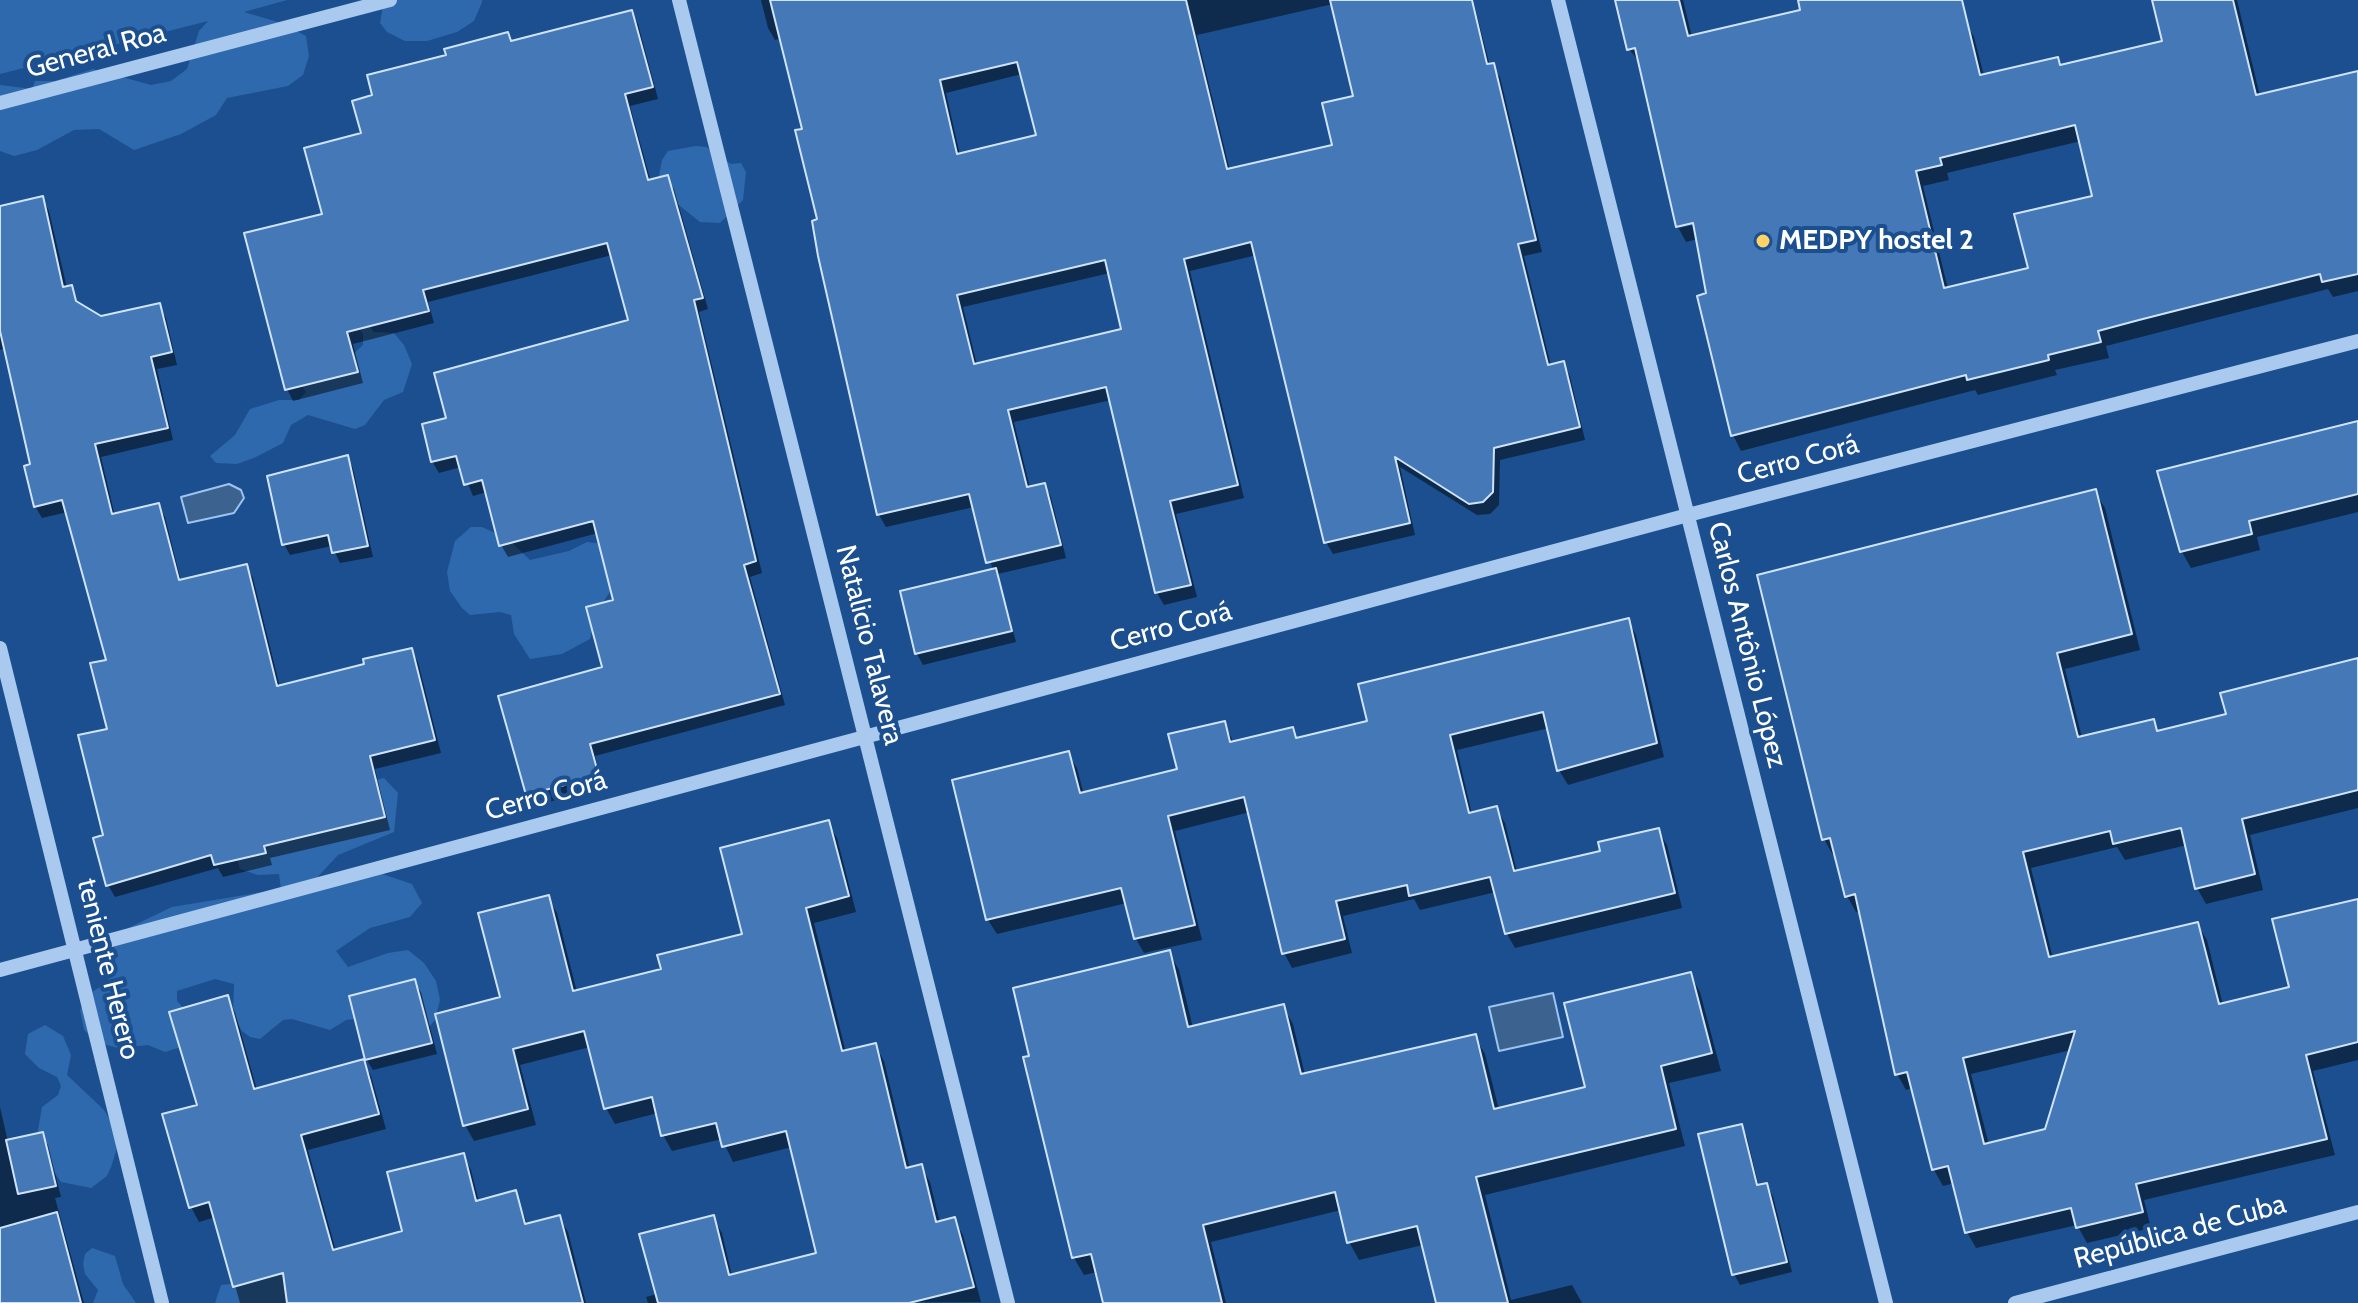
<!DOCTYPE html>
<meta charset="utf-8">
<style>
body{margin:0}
canvas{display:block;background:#1b4f8f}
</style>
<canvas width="2358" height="1303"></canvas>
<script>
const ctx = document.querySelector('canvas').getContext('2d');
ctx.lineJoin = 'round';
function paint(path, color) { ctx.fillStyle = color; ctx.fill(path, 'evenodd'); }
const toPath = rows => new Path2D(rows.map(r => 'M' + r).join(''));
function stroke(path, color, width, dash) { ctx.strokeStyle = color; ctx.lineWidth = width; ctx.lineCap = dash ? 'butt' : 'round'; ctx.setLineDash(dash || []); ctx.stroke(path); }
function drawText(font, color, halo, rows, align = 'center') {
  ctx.font = font + ' Cabin,sans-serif'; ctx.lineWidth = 8; ctx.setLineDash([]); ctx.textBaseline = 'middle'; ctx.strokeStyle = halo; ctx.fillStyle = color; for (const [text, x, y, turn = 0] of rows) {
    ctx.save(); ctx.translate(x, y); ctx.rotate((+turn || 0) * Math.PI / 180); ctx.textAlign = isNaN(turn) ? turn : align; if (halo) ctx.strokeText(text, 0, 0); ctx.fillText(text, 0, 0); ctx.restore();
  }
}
paint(toPath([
 [0,0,287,0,244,12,281,23,306,36,309,56,303,75,288,86,227,98,216,115,181,134,134,150,99,129,74,130,37,150,14,156,0,151,0,85,32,89,35,81,55,81,93,69,151,85,171,81,187,69,199,31,208,21,0,74],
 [384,0,482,0,482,2,474,21,457,32,427,41,405,41,387,32,380,23],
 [696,146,706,147,731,164,741,163,746,172,743,200,720,223,700,222,675,202,658,181,662,160,668,151],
 [368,324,374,332,394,333,404,345,412,364,403,392,384,400,365,425,355,429,308,415,291,425,283,443,256,457,237,464,216,463,210,456,235,435,250,409,279,400,299,400,306,392,300,384,348,359,363,345,363,334,358,326],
 [471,527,482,527,508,539,530,560,569,551,587,542,605,544,612,582,610,592,598,609,590,639,562,654,530,659,514,634,511,615,500,612,470,615,462,608,450,591,447,572,455,541],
 [384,778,398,793,394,832,338,855,311,884,373,871,412,884,422,903,410,917,370,928,336,951,348,967,388,953,408,950,424,963,436,981,440,1000,435,1020,422,1035,355,1019,346,1020,330,1030,292,1019,283,1020,260,1039,250,1037,242,1031,233,1014,234,984,215,979,177,991,177,1001,205,1031,184,1046,165,1052,148,1045,118,1048,99,1043,84,1030,80,1010,90,993,107,983,115,963,114,944,120,932,172,907,281,889,279,874,258,875,240,869,234,849,365,782],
 [45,1025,63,1036,71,1055,67,1075,104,1110,115,1129,117,1148,111,1167,107,1176,91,1188,61,1182,50,1166,37,1136,42,1107,58,1095,61,1086,57,1077,39,1068,25,1054,28,1034],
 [92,1248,115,1256,123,1284,136,1303,93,1303,98,1290,85,1274,83,1264,85,1254],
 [283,1271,329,1303,215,1303,221,1285,250,1282]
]), '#2e69ad');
const water = toPath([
 [229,484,241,490,244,498,234,513,188,523,181,497,229,484],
 [1553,993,1563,1037,1499,1051,1489,1007,1553,993]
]);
paint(water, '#3c6290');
stroke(water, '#9cc4f0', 2);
paint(toPath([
 [761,0,1473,0,1490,66,1500,77,1542,252,1524,256,1551,366,1563,363,1570,376,1585,440,1500,460,1499,505,1490,514,1477,515,1400,467,1415,535,1333,554,1326,542,1257,255,1190,271,1244,498,1176,514,1197,597,1164,605,1157,593,1111,400,1014,422,1030,488,1044,485,1051,497,1066,558,998,574,1016,642,923,665,917,654,902,592,993,570,974,507,886,527,879,515,814,222,819,221,805,130,782,38,775,40,768,28],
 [1333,4,1355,98,1334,146,1230,171,1197,35],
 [1022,74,1038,136,960,155,946,93],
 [1110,273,1124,330,977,365,963,307],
 [1617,0,1683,0,1692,37,1803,12,1800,0,1906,0,1965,21,1974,37,1984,76,2058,59,2062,67,2165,42,2154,0,2237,0,2260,96,2358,73,2358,291,2333,297,2328,289,2106,346,2109,358,2055,370,2057,375,1978,395,1975,390,1741,451,1733,435,1698,239,1686,242,1678,227,1641,64,1629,49],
 [2081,141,2095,197,2030,269,1948,289,1923,186,1949,180,1947,173],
 [1702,219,1703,223,1679,228,1679,224],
 [631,12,638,24,658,99,630,106,651,182,667,178,674,189,708,309,699,312,762,573,750,577,785,705,595,756,604,787,534,806,528,794,605,669,615,601,598,533,508,557,501,545,487,492,473,496,461,467,439,473,432,461,448,419,630,322,612,255,428,302,434,323,353,344,363,383,293,401,287,389,324,215,364,135,374,96,448,57,508,35,512,42],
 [42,198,49,211,67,288,71,287,79,306,100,318,159,305,166,318,177,365,157,369,173,440,101,457,115,516,158,505,165,517,181,581,246,566,253,578,280,687,366,666,411,650,418,662,441,753,375,769,390,830,270,858,272,865,223,877,218,868,115,897,108,885,108,661,68,512,42,518,35,506,33,466,6,348,0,350,0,208],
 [2358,423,2358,512,2257,537,2260,550,2191,568,2182,552,2159,472],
 [347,458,353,468,373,557,340,563,332,546,290,555,284,544],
 [2095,492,2105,508,2140,650,2065,669,2082,738,2153,722,2159,733,2228,716,2358,660,2358,808,2250,835,2263,890,2206,904,2197,888,2187,845,2125,860,2117,847,2031,868,2053,959,2197,924,2207,940,2223,1005,2292,989,2358,907,2358,1060,2313,1071,2335,1155,2144,1200,2151,1228,2087,1243,2077,1225,1976,1248,1967,1232,1955,1183,1943,1186,1934,1170,1913,1088,1906,1090,1897,1074,1861,911,1856,912,1847,896,1836,854,1833,855,1824,839],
 [2071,1050,2047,1131,1989,1145,1971,1074],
 [1628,620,1636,635,1664,757,1568,785,1559,770,1549,728,1457,750,1472,814,1496,808,1505,823,1517,872,1602,852,1658,830,1667,845,1682,908,1515,948,1507,934,1496,892,1420,910,1414,899,1343,916,1352,953,1292,968,1284,953,1250,812,1175,831,1202,940,1144,953,1136,939,1127,903,997,934,988,920,955,781,1068,754,1077,768,1084,795,1180,771,1224,723,1234,743,1292,729,1298,740,1369,722],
 [828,823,837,838,856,912,814,923,846,1053,875,1045,884,1061,910,1169,921,1166,930,1182,940,1223,954,1220,963,1235,981,1302,648,1303,646,1297,657,1294,713,1218,722,1233,732,1276,818,1254,792,1147,733,1162,722,1139,672,1151,663,1135,658,1113,615,1124,606,1108,590,1047,520,1065,536,1125,474,1141,465,1125,502,999,548,898,557,913,577,992,663,970,745,935],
 [1169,952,1179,970,1193,1028,1283,1006,1293,1024,1305,1075,1475,1037,1485,1054,1499,1110,1587,1089,1690,974,1700,992,1721,1071,1669,1083,1685,1146,1485,1195,1511,1300,1572,1285,1582,1303,1438,1303,1423,1245,1359,1260,1349,1242,1341,1210,1211,1242,1226,1303,1105,1303,1097,1272,1084,1275,1074,1258,1025,1059],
 [414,981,421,992,437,1054,373,1070,366,1059],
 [227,997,235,1012,257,1090,363,1062,371,1076,386,1129,308,1150,336,1251,404,1233,463,1155,471,1170,479,1202,515,1193,528,1225,559,1217,568,1232,586,1303,240,1303,216,1217,199,1222,191,1207,199,1106],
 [0,1107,8,1142,42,1135,48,1145,61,1197,55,1198,84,1303,0,1303],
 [1741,1126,1747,1137,1759,1187,1766,1185,1773,1196,1792,1272,1740,1285,1734,1274]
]), '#0007');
const building = toPath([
 [770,0,1186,0,1227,169,1332,145,1322,103,1353,96,1330,0,1472,0,1487,64,1494,63,1536,240,1518,244,1548,365,1564,361,1580,427,1494,448,1493,492,1483,502,1469,504,1395,457,1410,523,1324,543,1251,242,1184,259,1238,485,1170,501,1191,585,1155,593,1106,387,1008,410,1027,487,1045,483,1061,545,986,563,969,494,877,515,818,256,812,221,817,219,795,130,802,129,770,0],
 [1017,62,1036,135,957,154,940,80,1017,62],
 [1105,260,1121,329,974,364,957,295,1105,260],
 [1615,0,1679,0,1688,36,1800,10,1798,0,1962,0,1980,75,2058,57,2060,65,2162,41,2152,0,2233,0,2256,95,2358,71,2358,274,2322,282,2320,274,2139,320,2098,331,2101,342,2048,355,2049,360,1967,380,1966,375,1731,436,1697,296,1706,293,1693,223,1676,227,1635,48,1627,50,1615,0],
 [2075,125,2092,196,2014,214,2028,268,1944,288,1916,171,1942,165,1940,158,2075,125],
 [632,10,653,87,625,94,648,180,668,175,703,298,694,300,756,561,744,565,780,694,590,744,599,776,526,795,498,696,602,667,586,607,613,600,593,521,499,546,482,480,464,485,456,456,431,462,422,424,446,418,434,373,628,320,607,243,423,290,429,311,347,332,358,372,285,390,244,233,322,214,304,148,361,133,352,101,372,95,367,75,446,55,444,49,508,32,511,41,632,10],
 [43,196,63,287,72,285,76,301,101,316,160,303,172,352,151,357,168,428,95,444,112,514,159,503,179,580,247,564,277,686,364,664,363,659,412,648,435,740,370,756,385,817,264,846,266,853,214,865,211,855,106,886,93,838,103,835,78,735,107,729,90,663,106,660,62,500,34,507,24,466,30,464,0,331,0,206,43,196],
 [2358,421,2358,494,2249,521,2252,534,2180,552,2157,471,2358,421],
 [348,455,368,546,332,553,328,535,282,545,267,476,348,455],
 [2096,489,2132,634,2057,653,2078,737,2154,719,2157,731,2226,714,2220,693,2358,658,2358,790,2242,819,2255,874,2195,889,2181,828,2113,844,2110,831,2023,852,2049,957,2198,922,2219,1004,2289,987,2272,919,2358,899,2358,1042,2306,1055,2327,1139,2136,1184,2143,1212,2076,1228,2071,1208,1965,1233,1948,1166,1932,1170,1907,1072,1895,1075,1855,894,1845,897,1830,838,1822,840,1757,575,2096,489],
 [2075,1031,2045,1129,1984,1144,1963,1058,2075,1031],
 [996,568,1012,631,915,654,900,591,996,568],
 [1629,618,1657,743,1557,771,1543,712,1450,735,1469,813,1497,806,1514,871,1600,851,1598,842,1659,828,1675,893,1505,934,1490,877,1409,896,1407,885,1336,901,1345,939,1282,954,1244,797,1168,816,1195,925,1134,939,1121,888,986,920,952,780,1069,751,1080,793,1177,769,1168,734,1225,721,1230,742,1293,727,1296,738,1367,721,1358,684,1629,618],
 [829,820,849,896,806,908,842,1051,876,1043,906,1168,922,1164,936,1222,955,1217,974,1287,909,1303,658,1303,639,1234,714,1215,729,1275,816,1253,786,1131,722,1147,716,1123,661,1136,652,1097,604,1109,584,1031,513,1049,528,1109,463,1126,435,1014,500,997,478,913,549,895,573,991,661,969,657,955,742,934,720,848,829,820],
 [1170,950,1188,1027,1284,1004,1301,1074,1476,1034,1494,1109,1585,1087,1564,1003,1691,972,1712,1053,1661,1066,1676,1129,1476,1177,1508,1303,1436,1303,1417,1226,1347,1243,1335,1192,1203,1225,1222,1303,1103,1303,1091,1254,1072,1258,1023,1057,1029,1056,1013,988,1170,950],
 [415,979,432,1043,365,1060,349,996,415,979],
 [228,995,254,1089,364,1059,379,1114,301,1135,333,1250,402,1231,387,1172,464,1153,476,1201,516,1190,525,1224,560,1215,583,1303,287,1303,283,1273,233,1287,209,1202,189,1208,162,1114,197,1105,169,1012,228,995],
 [1742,1124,1757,1185,1767,1183,1787,1262,1732,1275,1698,1134,1742,1124],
 [43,1132,56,1186,18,1194,6,1140,43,1132],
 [57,1212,81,1303,0,1303,0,1228,57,1212]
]);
paint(building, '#4478b7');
stroke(building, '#cfe3fa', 2);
stroke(toPath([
 [679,0,1008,1303],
 [1558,0,1886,1303],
 [0,103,390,0],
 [0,648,162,1303],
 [0,970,1688,515,2358,341],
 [2015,1303,2358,1212]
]), '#a9c9ee', 14);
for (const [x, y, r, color] of [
 [1763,241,8,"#ffd166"]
]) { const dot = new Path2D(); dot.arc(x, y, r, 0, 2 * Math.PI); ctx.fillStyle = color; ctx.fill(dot); stroke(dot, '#1b4f8f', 3); }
drawText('28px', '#fff', '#1b4f8f', [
 ["General Roa",96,51,-15],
 ["Cerro Corá",1798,460,-15],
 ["Cerro Corá",1171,627,-15],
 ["Natalicio Talavera",869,645,76],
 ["Carlos Antônio López",1747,645,76],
 ["Cerro Corá",546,796,-15],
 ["teniente Herero",108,969,76],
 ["República de Cuba",2180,1232,-15]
]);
drawText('bold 28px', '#fff', '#1b4f8f', [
 ["MEDPY hostel 2",1779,241]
], 'left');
</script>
